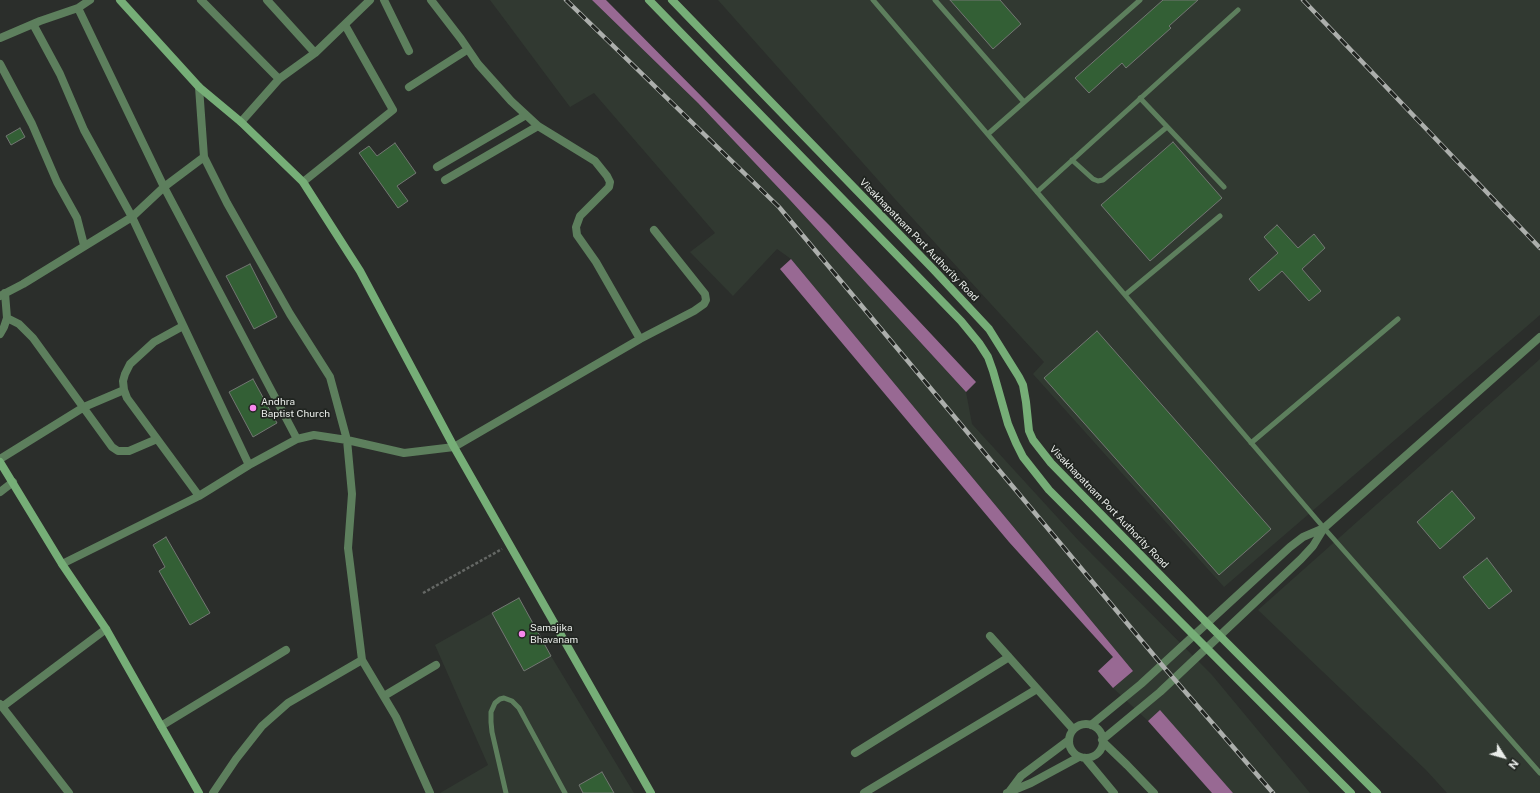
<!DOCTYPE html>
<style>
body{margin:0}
#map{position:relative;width:1540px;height:793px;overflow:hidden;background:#2b2e2b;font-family:"Public Sans",sans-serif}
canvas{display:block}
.north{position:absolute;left:1484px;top:737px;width:40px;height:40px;-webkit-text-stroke:3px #212521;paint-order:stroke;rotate:127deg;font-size:11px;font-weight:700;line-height:16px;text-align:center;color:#eaedea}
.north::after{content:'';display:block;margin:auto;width:14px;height:18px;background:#eaedea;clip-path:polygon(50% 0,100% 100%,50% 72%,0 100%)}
</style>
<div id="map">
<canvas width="1540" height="793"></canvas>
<div class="north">N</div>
</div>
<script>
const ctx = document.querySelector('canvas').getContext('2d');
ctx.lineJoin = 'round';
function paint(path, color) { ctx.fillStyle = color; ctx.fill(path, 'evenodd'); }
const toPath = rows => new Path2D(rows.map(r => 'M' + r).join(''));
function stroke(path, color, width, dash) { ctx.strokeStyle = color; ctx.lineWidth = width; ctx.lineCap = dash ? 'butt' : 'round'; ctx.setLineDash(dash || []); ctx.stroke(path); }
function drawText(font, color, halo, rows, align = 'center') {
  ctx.font = font + ' "Public Sans",sans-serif'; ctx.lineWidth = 3.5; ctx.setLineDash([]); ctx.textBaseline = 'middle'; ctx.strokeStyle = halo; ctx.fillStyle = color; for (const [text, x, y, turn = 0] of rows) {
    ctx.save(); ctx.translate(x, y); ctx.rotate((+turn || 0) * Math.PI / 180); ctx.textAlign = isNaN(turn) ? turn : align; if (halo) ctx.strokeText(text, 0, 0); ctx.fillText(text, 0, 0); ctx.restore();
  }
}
paint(toPath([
 [490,0,592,0,698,103,790,200,966,392,972,424,1079,541,1212,675,1310,793,1233,793,1160,711,1148,721,1113,688,1133,671,791,259,777,249,733,296,690,252,715,233,594,93,570,107],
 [718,0,1540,0,1540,315,1224,587,1033,374,1044,362,894,198],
 [1540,359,1540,793,1447,793,1426,770,1258,610],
 [492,613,524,671,551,656,634,793,440,793,488,765,435,645]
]), '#313931');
paint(toPath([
 [592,0,606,0,830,226,976,382,966,392,790,200,698,103],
 [791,259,1133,671,1113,688,1098,671,1113,657,1009,542,780,269],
 [1160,710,1233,793,1212,793,1148,721]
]), '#986993');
const building = toPath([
 [950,0,1000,0,1021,24,993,49,950,0],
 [1163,0,1198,0,1169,26,1171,28,1126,68,1122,63,1089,93,1075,78,1163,0],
 [20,128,25,137,11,145,6,136,20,128],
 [1173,142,1222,198,1150,261,1101,205,1173,142],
 [395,143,416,173,397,186,408,201,398,208,359,153,369,146,377,156,395,143],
 [1277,225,1298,248,1314,234,1325,248,1302,269,1321,291,1309,301,1282,271,1259,291,1249,279,1278,253,1264,237,1277,225],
 [250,264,277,317,254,329,226,276,250,264],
 [1097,331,1271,529,1219,575,1044,378,1097,331],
 [253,379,277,423,253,437,229,392,253,379],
 [1452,491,1475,518,1440,549,1417,522,1452,491],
 [166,537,210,613,190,625,159,571,165,567,153,545,166,537],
 [1487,558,1512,591,1489,609,1463,577,1487,558],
 [519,598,551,656,524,671,492,613,519,598],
 [602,772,614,793,583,793,579,785,602,772]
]);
paint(building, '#335f35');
stroke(building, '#737773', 1);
stroke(toPath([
 [423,593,502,549]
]), '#656865', 2.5, [3, 2]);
stroke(toPath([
 [873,0,1324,528,1540,773],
 [935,0,1024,102],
 [1140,98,1224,187],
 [988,134,1140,0],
 [1072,160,1093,179,1098,181,1103,180,1167,127],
 [1037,192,1238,10],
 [1125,295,1220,216],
 [1251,443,1398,319],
 [506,793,492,732,491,722,491,712,495,703,500,699,504,698,512,701,519,708,565,793]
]), '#5d7f5d', 5);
stroke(toPath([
 [201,0,279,79],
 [267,0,315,53],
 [384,0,409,51],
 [431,0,461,39,478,64,511,101,538,126,595,161,607,176,610,182,609,187,580,216,576,227,577,235,596,262,640,339],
 [78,8,164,187,297,439],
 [33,24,60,74,84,130,132,217,249,465],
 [0,38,40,21,78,8,90,0],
 [0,64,32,124,57,182,77,218,84,245],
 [199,87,204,157,227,203,290,314,330,377,347,440,352,494,348,548,362,660,396,717,430,793],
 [409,87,467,50],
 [241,122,279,79,315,53,370,0],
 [437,167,526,115],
 [445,180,538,126],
 [303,182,393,110,345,25],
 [0,296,23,284,132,217,164,187,204,157],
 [7,318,19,324,33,338,112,447,118,451,129,451,157,439],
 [183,326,154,342,130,364,125,374,123,381,124,390,127,398,199,496],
 [0,334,4,327,7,318,5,293],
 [0,459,84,407,124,390],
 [0,492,13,482],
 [62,564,199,496,249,465,297,439,314,435,347,440,404,453,454,447,640,339,694,311,704,304,706,300,705,294,654,230],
 [990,636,1073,729],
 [384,696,436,665],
 [0,704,69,793],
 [2,707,106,629],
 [161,726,286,650],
 [855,753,1009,657],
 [213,793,236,759,262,726,288,703,362,660],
 [864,793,1037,689]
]), '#5d7f5d', 8);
stroke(toPath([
 '1069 741a17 17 0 1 1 34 0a17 17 0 1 1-34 0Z',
 [1091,725,1141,684,1290,547,1303,537,1324,528,1540,337],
 [1102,740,1160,692,1301,559,1313,546,1324,528],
 [1103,742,1127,765,1154,793],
 [1085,758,1114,793],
 [1009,792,1021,776,1069,740],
 [1007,793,1031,783,1079,757]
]), '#5d7f5d', 8);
stroke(toPath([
 [120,0,199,87,241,122,303,182,360,271,454,447,651,793],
 [649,0,961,321,979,343,988,357,993,371,1008,424,1016,443,1023,457,1049,490,1351,793],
 [672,0,933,269,989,329,1019,377,1023,385,1026,402,1029,431,1033,440,1051,463,1207,623,1377,793],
 [0,462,62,564,106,629,199,793]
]), '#76ae77', 8);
const rail = toPath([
 [566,0,779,207,1162,665,1273,793],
 [1303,0,1540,248]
]);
stroke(rail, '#acafac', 4.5);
stroke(rail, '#212521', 3, [9]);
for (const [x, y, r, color] of [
 [253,408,4,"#f788ec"],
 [522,634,4,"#f788ec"]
]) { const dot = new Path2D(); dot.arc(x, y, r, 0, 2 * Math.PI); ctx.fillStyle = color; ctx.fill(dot); stroke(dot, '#212521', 1.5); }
drawText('10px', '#eaedea', '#212521', [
 ["Visakhapatnam Port Authority Road",919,240,46],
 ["Visakhapatnam Port Authority Road",1109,507,46]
]);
drawText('10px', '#eaedea', '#212521', [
 ["Andhra",261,402],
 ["Baptist Church",261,414],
 ["Samajika",530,628],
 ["Bhavanam",530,640]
], 'left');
</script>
